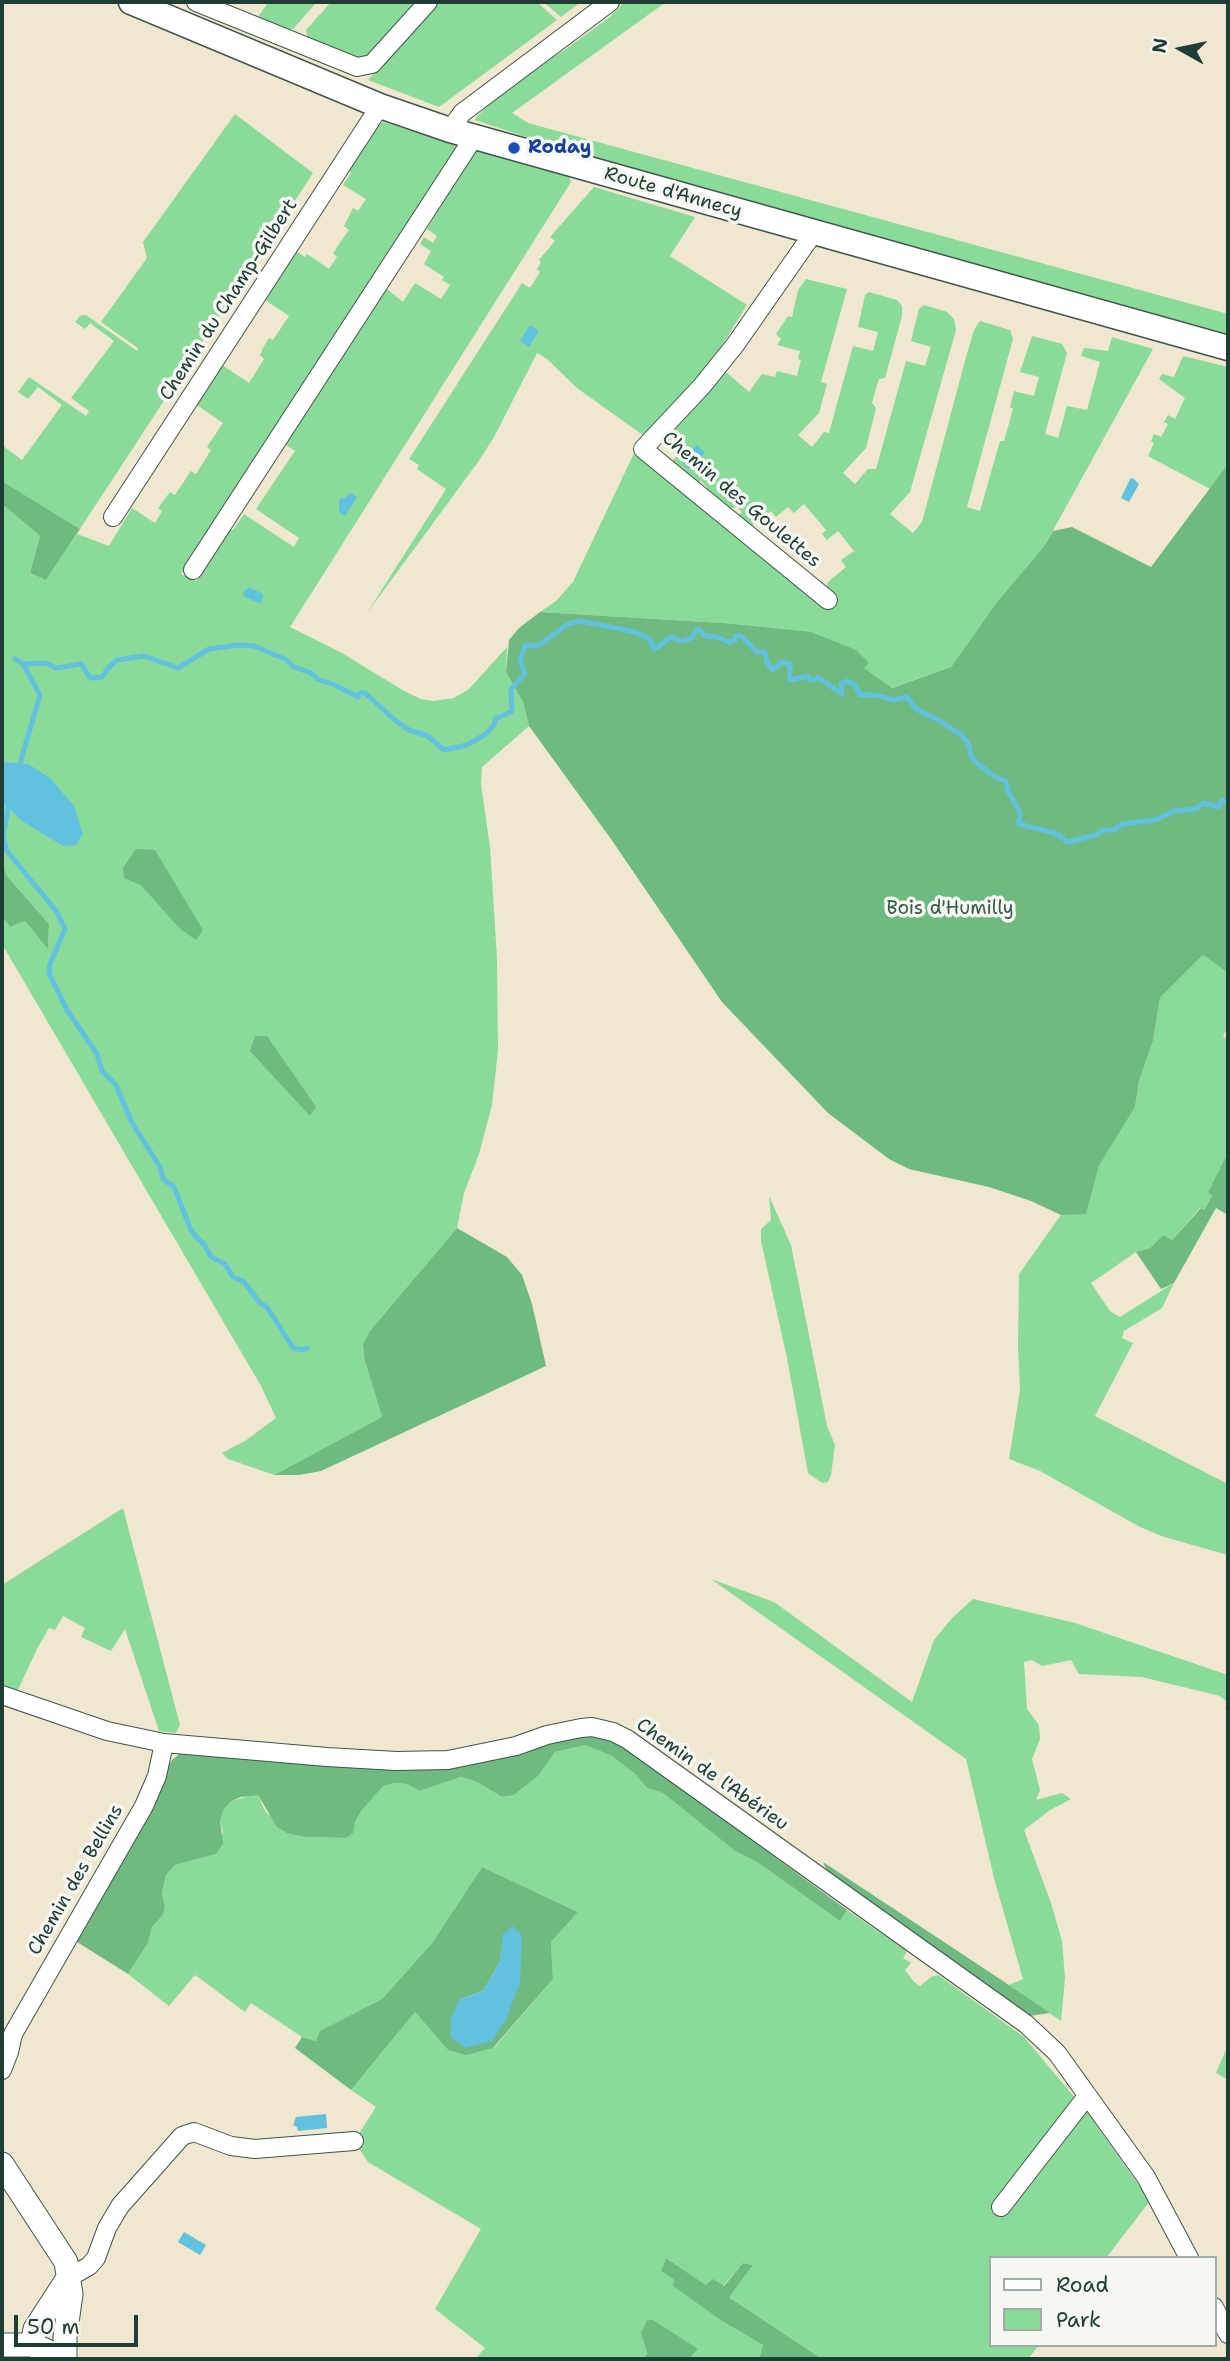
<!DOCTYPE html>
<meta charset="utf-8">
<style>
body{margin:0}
#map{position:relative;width:1230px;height:2361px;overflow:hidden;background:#efe7cf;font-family:"Shantell Sans",sans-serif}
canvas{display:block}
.frame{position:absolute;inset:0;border:4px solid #1f3d34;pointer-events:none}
.legend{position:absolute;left:989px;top:2256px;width:228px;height:91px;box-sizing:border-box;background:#f6f6f2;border:2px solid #a0aca6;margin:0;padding:9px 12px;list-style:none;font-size:21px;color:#1f3d34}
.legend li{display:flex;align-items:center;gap:14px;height:35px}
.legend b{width:35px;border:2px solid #a0aca6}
.north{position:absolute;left:1146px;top:14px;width:70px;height:70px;-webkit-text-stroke:5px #f6f6f2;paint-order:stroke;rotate:279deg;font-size:19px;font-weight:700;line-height:28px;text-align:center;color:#1f3d34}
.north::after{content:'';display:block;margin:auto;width:24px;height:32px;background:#1f3d34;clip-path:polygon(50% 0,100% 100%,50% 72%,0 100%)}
.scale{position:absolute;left:14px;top:2315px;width:124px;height:32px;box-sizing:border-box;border:4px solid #1f3d34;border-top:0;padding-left:9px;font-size:21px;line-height:24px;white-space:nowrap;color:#1f3d34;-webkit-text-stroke:5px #f6f6f2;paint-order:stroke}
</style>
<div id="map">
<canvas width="1230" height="2361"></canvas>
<div class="frame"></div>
<ul class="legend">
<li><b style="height:9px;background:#fff"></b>Road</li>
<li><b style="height:19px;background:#8ada99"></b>Park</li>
</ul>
<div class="north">N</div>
<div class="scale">50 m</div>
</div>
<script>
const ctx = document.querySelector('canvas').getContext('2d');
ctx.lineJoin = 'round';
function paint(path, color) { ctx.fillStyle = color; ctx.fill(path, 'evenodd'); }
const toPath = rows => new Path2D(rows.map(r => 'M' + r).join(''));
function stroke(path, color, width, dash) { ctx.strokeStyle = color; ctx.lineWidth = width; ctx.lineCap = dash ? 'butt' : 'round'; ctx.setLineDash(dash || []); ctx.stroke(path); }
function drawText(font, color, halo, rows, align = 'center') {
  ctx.font = font + ' "Shantell Sans",sans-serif'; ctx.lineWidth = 7; ctx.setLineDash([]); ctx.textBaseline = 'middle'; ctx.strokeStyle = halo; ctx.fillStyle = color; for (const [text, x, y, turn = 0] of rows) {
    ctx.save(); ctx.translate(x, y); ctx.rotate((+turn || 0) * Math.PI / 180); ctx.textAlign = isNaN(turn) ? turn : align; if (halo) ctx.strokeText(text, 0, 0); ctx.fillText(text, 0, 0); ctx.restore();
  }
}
paint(toPath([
 [269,2,317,2,293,29,285,29,257,18],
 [331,2,417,2,371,54,356,58,308,39,306,30],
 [437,2,537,2,557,20,439,107,368,80],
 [548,2,581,2,561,17,546,4],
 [624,2,666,2,512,113,528,123,1228,314,1228,336,563,152,550,145,475,120,477,116,518,79,563,51,610,17],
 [235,114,313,173,80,529,2,481,2,445,22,460,62,405,38,387,28,399,18,392,29,377,86,416,89,411,71,398,114,341,90,323,85,329,75,322,80,316,86,315,137,351,138,348,101,322,147,258,143,242],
 [383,122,456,145,459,152,181,574,196,581,228,530,233,530,244,514,294,547,299,538,256,509,295,451,285,444,387,289,403,302,415,283,441,299,450,285,442,280,444,277,424,264,431,251,420,244,424,237,433,243,437,236,427,229,447,196,444,194,472,151,476,150,569,177,571,182,290,627,342,653,404,691,421,699,433,701,454,698,469,689,507,647,506,672,523,702,529,726,482,767,481,784,490,847,497,959,498,1050,492,1105,479,1154,464,1193,457,1228,369,1332,363,1344,364,1358,382,1417,274,1475,228,1459,222,1453,245,1441,276,1418,261,1386,2,944,2,916,10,927,25,921,48,948,49,924,7,876,2,861,2,504,40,536,30,573,46,580,77,534,109,546,132,508,155,523,162,511,158,508,170,492,175,495,191,471,196,474,211,450,207,447,223,423,197,405,222,365,249,383,264,359,260,355,264,346,269,338,273,340,289,316,265,300,296,251,305,257,307,254,329,269,337,257,333,253,349,230,344,226,353,208,358,211,366,199,343,185,351,173,348,171,376,127],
 [594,187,695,217,670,256,747,305,706,371,647,438,577,388,547,359,537,353,494,437,478,462,367,613,446,489,417,469,419,465,409,459,522,283,530,288,540,272,537,269,541,262,539,260,555,241,550,237],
 [806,279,847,289,821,382,827,384,819,413,798,435,812,447,824,432,829,433,853,346,873,351,878,332,858,327,865,295,869,292,897,300,902,306,902,316,885,378,879,379,875,392,872,403,876,408,866,448,843,473,855,484,868,469,876,469,906,361,925,366,931,347,911,341,919,309,924,305,947,312,954,319,956,330,910,492,890,514,913,533,922,522,966,357,974,330,980,321,1010,330,1013,339,967,507,980,511,1000,441,1004,441,1013,409,1010,407,1014,391,1034,396,1039,377,1020,372,1032,336,1062,344,1067,353,1045,434,1058,438,1067,406,1087,410,1100,362,1081,356,1084,348,1108,351,1112,337,1153,349,1045,545,997,602,951,667,891,688,864,668,722,623,540,612,556,601,573,582,635,451,826,589,828,582,846,567,841,560,854,551,838,531,827,540,822,534,826,530,804,504,794,513,788,507,776,517,771,511,752,526,745,526,740,521,739,515,742,512,737,507,725,510,707,495,707,487,701,481,692,482,669,464,682,451,667,437,726,372,749,392,762,374,775,377,777,371,797,376,801,360,798,359,800,351,777,345,781,339,776,334,788,316,792,317,798,290],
 [1183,356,1228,367,1228,464,1210,489,1148,456,1154,443,1151,441,1154,434,1161,437,1168,424,1164,422,1168,415,1175,419,1185,398,1159,379,1162,374,1174,377],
 [1203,955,1228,973,1228,1027,1223,1036,1228,1039,1228,1152,1208,1192,1212,1196,1204,1210,1200,1208,1172,1240,1163,1235,1150,1248,1136,1252,1091,1283,1110,1311,1120,1317,1174,1283,1162,1308,1124,1331,1122,1338,1133,1343,1095,1416,1228,1484,1228,1555,1164,1537,1140,1527,1040,1471,1009,1459,1020,1390,1018,1346,1019,1274,1061,1215,1086,1213,1099,1166,1135,1107,1139,1081,1153,1041,1160,998],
 [769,1196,791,1245,827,1426,835,1445,831,1475,828,1482,822,1483,808,1473,787,1358,761,1241,761,1229,771,1220],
 [123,1508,180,1725,176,1733,159,1731,125,1629,111,1651,81,1637,85,1628,63,1616,55,1630,49,1628,38,1647,16,1694,2,1690,2,1585],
 [711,1579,774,1602,912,1702,934,1640,953,1617,973,1599,1075,1623,1228,1675,1228,1710,1225,1709,1227,1702,1220,1696,1142,1677,1079,1674,1071,1660,1042,1666,1032,1660,1024,1662,1027,1709,1039,1725,1040,1739,1032,1759,1040,1790,1036,1800,1062,1793,1071,1799,1050,1810,1024,1830,1051,1903,1062,1941,1065,1978,1061,2021,1009,1985,1023,1979,995,1882,966,1759],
 [585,1745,612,1756,635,1774,647,1788,663,1793,735,1851,757,1862,840,1921,847,1910,907,1951,903,1958,911,1963,905,1970,914,1982,920,1986,931,1977,938,1975,1024,2037,1090,2116,1150,2201,1106,2258,990,2258,990,2345,1039,2345,1028,2359,822,2359,728,2296,753,2265,743,2263,723,2286,706,2285,666,2258,661,2271,674,2280,674,2286,722,2321,763,2345,759,2359,689,2359,698,2349,641,2333,647,2355,644,2359,475,2359,485,2348,435,2309,481,2229,368,2162,354,2141,376,2107,351,2090,415,2012,448,2050,494,2048,553,1979,551,1942,578,1912,482,1867,432,1943,382,1999,321,2031,316,2041,302,2037,251,2003,245,2012,195,1975,169,2006,128,1974,148,1943,152,1927,163,1915,165,1907,162,1893,166,1875,175,1865,216,1854,223,1832,220,1821,223,1811,230,1802,251,1795,258,1795,265,1811,289,1834,306,1837,346,1838,362,1810,382,1786,394,1783,407,1784,419,1791,461,1777,477,1782,502,1797,514,1795,538,1776,555,1752],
 [1228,2045,1228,2080,1216,2073]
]), '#8ada99');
paint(toPath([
 [1228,464,1228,973,1203,955,1160,998,1153,1041,1139,1081,1135,1107,1099,1166,1086,1214,1061,1215,1031,1201,989,1187,909,1169,889,1159,828,1113,722,1002,611,839,529,726,523,702,506,672,509,640,519,628,540,612,722,623,811,632,856,650,869,663,864,668,892,688,951,667,997,602,1045,545,1053,531,1072,527,1151,567],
 [2,481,80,529,46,580,30,573,40,536,2,504],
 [136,849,155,850,203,930,196,940,179,928,141,885,124,878,123,868],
 [2,861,7,876,49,924,48,949,25,921,10,927,2,916],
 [255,1036,267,1036,316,1107,310,1116,250,1051],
 [1228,1152,1228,1215,1216,1208,1174,1283,1161,1289,1136,1252,1150,1248,1163,1235,1172,1240,1201,1208,1204,1210,1212,1196,1208,1192],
 [457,1228,507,1257,522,1275,532,1304,546,1366,321,1471,299,1475,274,1475,382,1417,364,1358,363,1344,369,1332],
 [590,1734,604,1736,626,1748,847,1910,840,1921,757,1862,735,1851,663,1793,647,1788,635,1774,612,1756,585,1745,555,1752,538,1776,514,1795,502,1797,477,1782,461,1777,419,1791,407,1784,394,1783,383,1786,362,1810,355,1822,353,1833,346,1838,306,1837,289,1834,277,1827,258,1795,241,1797,230,1802,223,1811,220,1821,223,1843,216,1854,175,1865,166,1875,162,1893,165,1907,163,1915,152,1927,148,1943,128,1974,74,1940,172,1760,184,1750,472,1763],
 [823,1862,1009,1985,1050,2013,1029,2016,830,1878],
 [482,1867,578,1912,551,1942,553,1979,493,2048,466,2055,448,2050,415,2012,351,2090,295,2048,302,2037,316,2041,320,2031,382,1999,432,1943],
 [503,1934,492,2041,460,1999,483,1991,500,1962],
 [666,2258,706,2285,713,2279,724,2286,743,2263,753,2265,729,2297,822,2359,759,2359,763,2345,722,2321,673,2286,674,2280,661,2271],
 [647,2320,653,2320,698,2349,689,2359,644,2359,647,2354,641,2333]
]), '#6fba81');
paint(toPath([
 [530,325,539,331,529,347,520,341],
 [697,445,705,453,688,469,681,461],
 [1133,478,1139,484,1129,502,1121,498,1130,479],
 [351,493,357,497,345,516,339,512,339,501,341,498,343,499],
 [249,587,263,594,262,602,258,603,244,596,243,592],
 [2,762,28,764,51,779,74,806,83,834,76,845,63,846,22,821,2,802],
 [513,1926,522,1936,520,1982,506,2019,492,2041,465,2048,451,2037,451,2018,460,1999,483,1991,500,1962,503,1934],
 [326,2114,327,2128,298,2131,297,2127,293,2125,296,2117],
 [184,2232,206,2245,200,2255,178,2242]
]), '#61c1df');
stroke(toPath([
 [15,659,23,664,46,663,56,668,81,664,90,678,102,677,109,667,117,660,144,656,178,668,209,649,239,645,254,646,285,659,294,667,311,673,317,679,335,685,358,697,360,693,365,693,396,721,409,730,428,736,444,750,467,745,486,734,494,725,495,719,512,711,511,689,525,674,520,661,525,646,539,645,568,624,581,621,636,632,649,639,655,649,671,637,681,641,692,638,696,630,700,630,705,636,717,637,729,642,735,640,736,636,741,636,757,652,765,652,767,663,773,670,782,662,790,664,790,679,792,680,807,676,811,680,819,678,842,694,841,683,847,681,855,685,860,695,876,695,893,700,907,697,916,709,938,720,960,734,968,743,972,758,978,764,995,777,1006,781,1008,791,1020,812,1019,824,1055,833,1068,842,1096,835,1103,830,1114,830,1122,824,1156,820,1174,811,1196,809,1203,803,1218,807,1222,800,1228,802],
 [18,770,40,695,23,664],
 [9,803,3,837,7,851,57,912,65,929,50,964,49,973,67,1010,97,1054,102,1071,116,1085,132,1123,160,1167,163,1179,174,1187,191,1230,198,1239,204,1244,211,1257,225,1264,233,1277,244,1282,260,1303,267,1307,293,1348,302,1350,307,1348]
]), '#61c1df', 5);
const minor = toPath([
 [196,2,357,67,372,64,428,2],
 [450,130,462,113,610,2],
 [814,232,735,345,702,386,643,449,828,600],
 [113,517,380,106],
 [193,570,474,137],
 [2,1695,107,1731,164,1743,327,1757,396,1761,448,1760,516,1746,547,1735,581,1728,592,1727,613,1732,627,1739,1026,2024,1057,2053,1146,2177,1189,2258],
 [2,2070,9,2052,13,2034,144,1806,157,1776,164,1743],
 [1001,2207,1087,2096],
 [68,2278,89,2266,96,2258,107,2228,120,2206,182,2136,194,2132,231,2146,255,2149,354,2141],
 [1214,2307,1228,2334]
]);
const tertiary = toPath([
 [2,2164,66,2262,71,2294,65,2337,65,2359],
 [2,2345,32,2345,45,2350],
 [32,2345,35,2329,68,2278]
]);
const secondary = toPath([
 [131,2,380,106,450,130,1228,348]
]);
stroke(minor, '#3e564b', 20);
stroke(tertiary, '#3e564b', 25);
stroke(secondary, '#3e564b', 27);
stroke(minor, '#fff', 18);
stroke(tertiary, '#fff', 23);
stroke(secondary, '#fff', 24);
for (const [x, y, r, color] of [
 [514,148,7,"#1a4fb4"]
]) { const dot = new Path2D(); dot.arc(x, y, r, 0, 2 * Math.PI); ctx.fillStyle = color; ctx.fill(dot); stroke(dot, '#f6f6f2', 2.5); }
drawText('bold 19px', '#164399', '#f6f6f2', [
 ["Roday",528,148]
], 'left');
drawText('19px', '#1f3d34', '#f6f6f2', [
 ["Route d'Annecy",673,193,16],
 ["Chemin du Champ-Gilbert",229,300,-57],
 ["Chemin des Goulettes",741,500,40],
 ["Chemin de l'Abérieu",712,1775,35],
 ["Chemin des Bellins",76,1880,-60]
]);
drawText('19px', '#345c48', '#f6f6f2', [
 ["Bois d'Humilly",950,909]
]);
</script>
